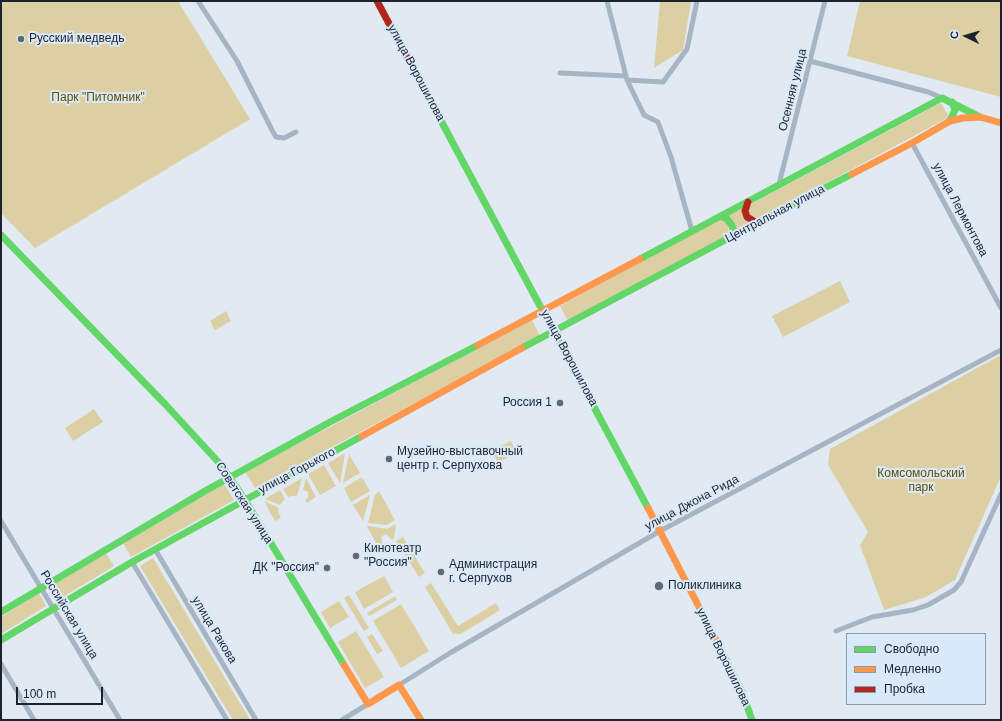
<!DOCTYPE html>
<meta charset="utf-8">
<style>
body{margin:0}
#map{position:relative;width:1002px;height:721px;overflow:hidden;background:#e1e9f2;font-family:Arial,sans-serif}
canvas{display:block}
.frame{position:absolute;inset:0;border:2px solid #1b242e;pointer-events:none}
.legend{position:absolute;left:846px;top:633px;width:140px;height:72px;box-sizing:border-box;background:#dae9f9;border:1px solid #8e9aa8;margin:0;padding:5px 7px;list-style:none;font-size:12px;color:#1b242e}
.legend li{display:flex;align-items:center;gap:8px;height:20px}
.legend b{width:20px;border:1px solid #8e9aa8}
.north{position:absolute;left:946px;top:16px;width:40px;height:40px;-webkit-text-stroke:3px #dae9f9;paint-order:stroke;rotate:275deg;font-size:11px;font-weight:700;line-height:16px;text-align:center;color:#1b242e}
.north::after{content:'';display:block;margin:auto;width:14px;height:18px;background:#1b242e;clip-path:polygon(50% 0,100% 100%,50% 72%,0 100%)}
.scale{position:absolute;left:16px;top:687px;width:87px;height:18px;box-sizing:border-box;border:2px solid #1b242e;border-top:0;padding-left:5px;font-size:12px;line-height:14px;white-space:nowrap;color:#1b242e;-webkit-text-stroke:3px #dae9f9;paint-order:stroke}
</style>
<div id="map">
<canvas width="1002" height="721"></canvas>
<div class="frame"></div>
<ul class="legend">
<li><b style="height:5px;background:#63d668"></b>Свободно</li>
<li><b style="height:5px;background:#ff974d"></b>Медленно</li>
<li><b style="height:5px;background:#b3261e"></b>Пробка</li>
</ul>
<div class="north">С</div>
<div class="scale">100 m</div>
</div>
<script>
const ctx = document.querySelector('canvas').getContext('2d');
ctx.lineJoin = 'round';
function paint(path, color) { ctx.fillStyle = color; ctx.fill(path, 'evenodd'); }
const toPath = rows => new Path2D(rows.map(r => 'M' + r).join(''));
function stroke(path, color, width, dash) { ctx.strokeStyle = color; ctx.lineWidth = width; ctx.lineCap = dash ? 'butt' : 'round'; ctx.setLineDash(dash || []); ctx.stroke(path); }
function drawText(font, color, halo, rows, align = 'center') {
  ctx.font = font + ' Arial,sans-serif'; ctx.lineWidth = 4; ctx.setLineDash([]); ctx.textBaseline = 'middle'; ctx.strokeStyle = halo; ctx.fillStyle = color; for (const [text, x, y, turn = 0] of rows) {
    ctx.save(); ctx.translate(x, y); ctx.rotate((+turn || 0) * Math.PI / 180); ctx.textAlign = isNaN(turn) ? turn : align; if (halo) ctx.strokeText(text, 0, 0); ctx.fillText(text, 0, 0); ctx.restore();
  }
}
paint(toPath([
 [1,1,178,1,250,119,35,248,1,213],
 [660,1,691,1,683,50,654,68],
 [860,1,1001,1,1001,97,847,56],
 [941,103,949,117,759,219,755,218,749,214,748,208,753,203],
 [743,208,744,217,750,224,735,232,727,216],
 [718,220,723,220,728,225,729,232,726,237,568,321,560,306],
 [840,281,850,302,783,337,772,316],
 [226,311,231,321,215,330,210,321],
 [532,320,540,336,255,488,245,472],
 [1001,355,1001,476,955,580,926,597,884,610,860,545,868,532,828,465,830,449],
 [94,409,103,422,73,441,65,428],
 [511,441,517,452,498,463,492,451],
 [345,453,340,483,328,463],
 [349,454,360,473,343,483],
 [324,465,336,486,320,495,308,474],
 [362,477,370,491,351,502,344,488],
 [302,478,297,496,291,496,288,497,283,489],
 [306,478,316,497,307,503,305,500,308,497,308,492,303,490],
 [224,484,234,500,131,557,123,543],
 [280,490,285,499,280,505,265,499],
 [379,491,395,520,387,525,368,523,375,495],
 [370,495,363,521,353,505],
 [264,501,279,508,278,512,281,518,275,521],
 [396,524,394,538,392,540,386,534,381,537,383,546,379,548,367,527,368,526,387,529],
 [403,537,425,573,419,577,396,541],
 [106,553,114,566,56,601,48,588],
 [153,558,250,720,233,720,140,566],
 [384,576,393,592,364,609,355,592],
 [431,583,458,626,496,603,500,610,461,634,453,634,425,587],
 [39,593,46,606,1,634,1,617],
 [349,595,369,628,364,631,344,598],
 [395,596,397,600,369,616,367,613],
 [339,601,349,617,330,628,321,612],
 [401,604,429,651,401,668,373,621],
 [356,631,384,677,365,688,338,642],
 [372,634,383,651,377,654,367,637]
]), '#dccfa3');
stroke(toPath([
 [198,1,237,61,272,130,276,137,284,138,296,132],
 [607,1,627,80],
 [810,61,928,92,942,98],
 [560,73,626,76],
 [912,143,1001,308],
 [779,184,825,1],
 [692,231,671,157,658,122,644,115,627,80,663,82,687,49,697,1],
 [1,521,120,720],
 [155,549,256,720],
 [132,562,227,720],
 [836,631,872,617,913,610,928,605,954,590,961,582,1001,494],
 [1,664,34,720],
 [399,685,450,653,660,531,1001,350],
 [342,720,368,704]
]), '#a7b4c3', 5);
stroke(toPath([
 [424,89,648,508],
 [950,121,955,110,952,102],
 [721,216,727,219,731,224,733,228,732,237],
 [1,235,165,404,222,466,245,500,344,665],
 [640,259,942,98,980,117],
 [522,348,757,223,852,174],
 [1,612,205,491,330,422,478,345],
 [1,640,132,562,362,436],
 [716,640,742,692,752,720]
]), '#63d668', 7);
stroke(toPath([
 [852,174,912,143,950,121,963,118,980,117,1001,123],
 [478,345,640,259],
 [362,436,522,348],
 [648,508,716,640],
 [344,665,368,704,399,685,421,720]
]), '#ff974d', 7);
stroke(toPath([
 [377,1,424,89],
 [748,202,745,211,747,217,757,223]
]), '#b3261e', 7);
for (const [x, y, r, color] of [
 [21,39,4,"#606973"],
 [560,403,4,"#606973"],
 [389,459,4,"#606973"],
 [356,556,4,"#606973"],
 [327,568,4,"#606973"],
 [441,572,4,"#606973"],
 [659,586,5,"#606973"]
]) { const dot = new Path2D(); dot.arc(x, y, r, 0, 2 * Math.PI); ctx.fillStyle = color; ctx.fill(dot); stroke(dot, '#dae9f9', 1.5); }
drawText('12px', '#1b242e', '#dae9f9', [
 ["Русский медведь",29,39],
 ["Россия 1",552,403,"right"],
 ["Музейно-выставочный",397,452],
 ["центр г. Серпухова",397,466],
 ["Кинотеатр",364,549],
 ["\"Россия\"",364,563],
 ["Администрация",449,565],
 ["г. Серпухов",449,579],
 ["ДК \"Россия\"",319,568,"right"],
 ["Поликлиника",668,586]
], 'left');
drawText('12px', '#1b242e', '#dae9f9', [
 ["улица Ворошилова",416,73,62],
 ["Осенняя улица",793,90,-76],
 ["улица Лермонтова",960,210,62],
 ["Центральная улица",775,214,-28],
 ["улица Ворошилова",569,358,62],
 ["улица Горького",297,471,-28],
 ["Советская улица",244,503,57],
 ["улица Джона Рида",692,503,-28],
 ["Российская улица",69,615,59],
 ["улица Ракова",214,630,59],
 ["улица Ворошилова",723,657,64]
]);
drawText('12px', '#604d02', '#dae9f9', [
 ["Парк \"Питомник\"",98,98],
 ["Комсомольский",921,474],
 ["парк",921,488]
]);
</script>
